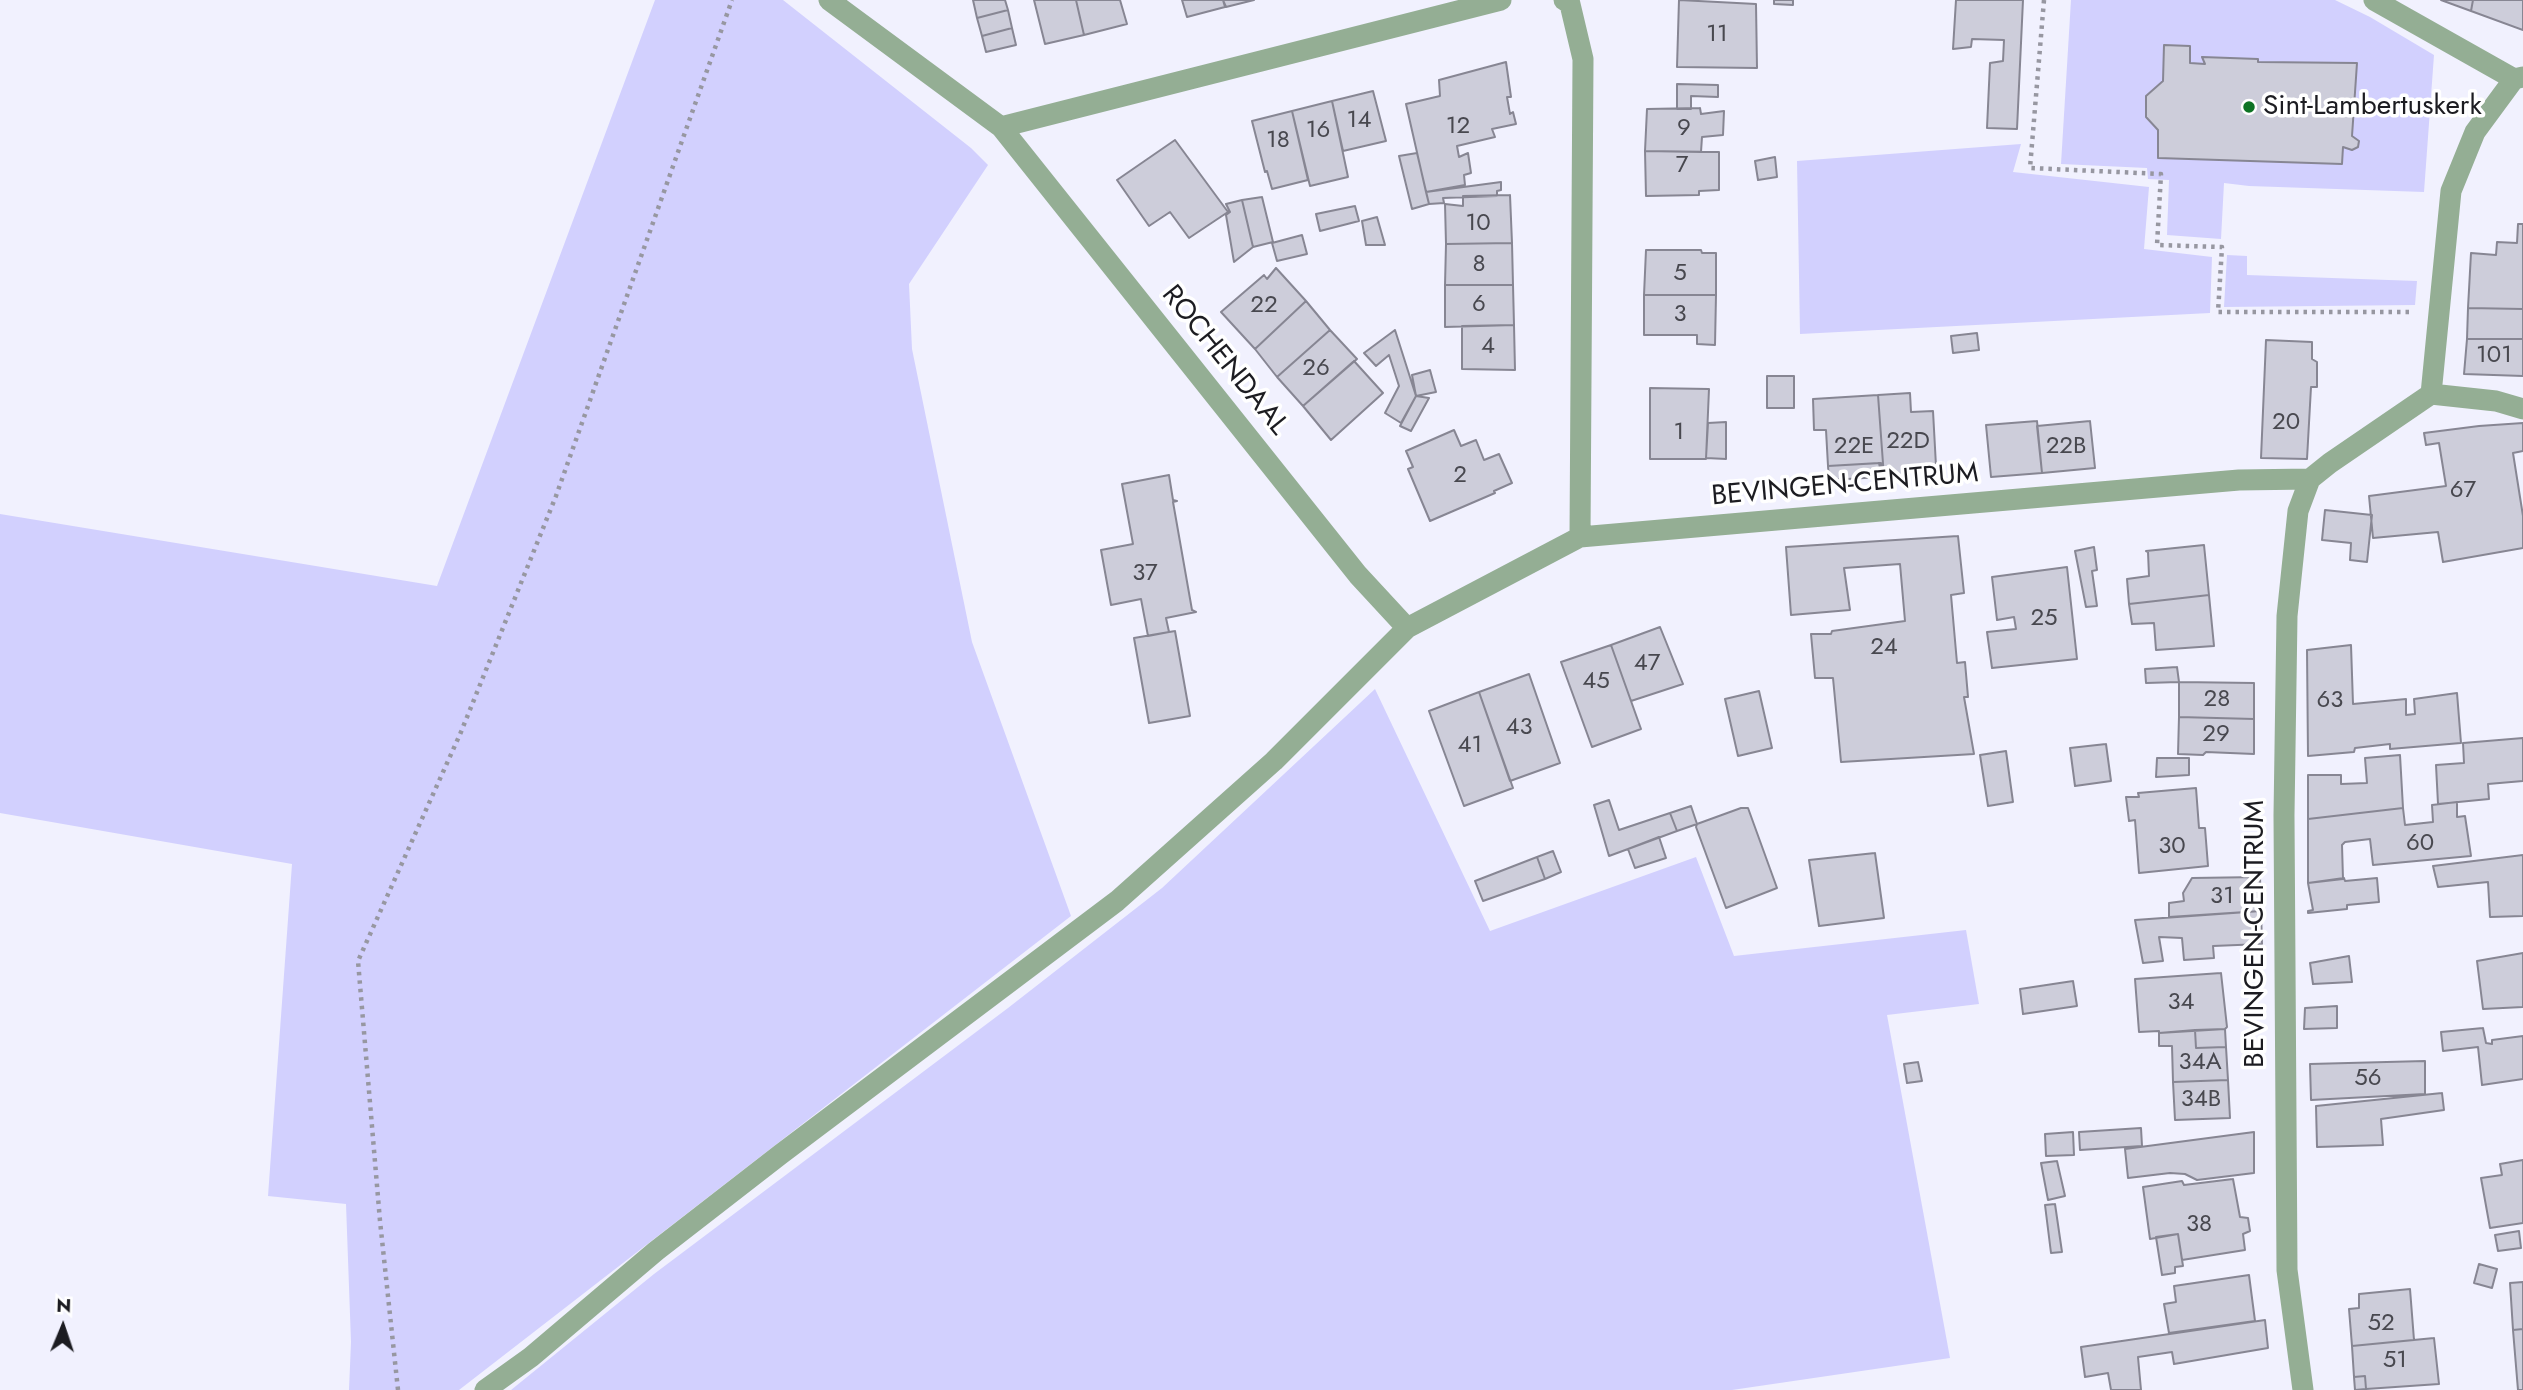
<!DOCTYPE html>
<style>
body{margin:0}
#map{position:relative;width:2523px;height:1390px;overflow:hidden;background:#f1f1fe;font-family:Jost,sans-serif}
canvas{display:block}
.north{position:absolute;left:28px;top:1292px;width:70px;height:70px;-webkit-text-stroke:5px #fff;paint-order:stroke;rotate:2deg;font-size:19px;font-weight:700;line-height:28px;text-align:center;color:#1c1c21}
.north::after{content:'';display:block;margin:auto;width:24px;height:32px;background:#1c1c21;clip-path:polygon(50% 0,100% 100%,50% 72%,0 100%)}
</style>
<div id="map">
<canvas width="2523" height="1390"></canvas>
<div class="north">N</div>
</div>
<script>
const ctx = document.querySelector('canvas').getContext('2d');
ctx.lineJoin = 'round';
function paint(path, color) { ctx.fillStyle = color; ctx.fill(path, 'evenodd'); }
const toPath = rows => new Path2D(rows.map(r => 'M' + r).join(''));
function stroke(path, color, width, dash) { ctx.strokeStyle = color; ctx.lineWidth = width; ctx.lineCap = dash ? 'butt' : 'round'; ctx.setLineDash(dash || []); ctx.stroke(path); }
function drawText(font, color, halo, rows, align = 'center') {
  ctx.font = font + ' Jost,sans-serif'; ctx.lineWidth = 7; ctx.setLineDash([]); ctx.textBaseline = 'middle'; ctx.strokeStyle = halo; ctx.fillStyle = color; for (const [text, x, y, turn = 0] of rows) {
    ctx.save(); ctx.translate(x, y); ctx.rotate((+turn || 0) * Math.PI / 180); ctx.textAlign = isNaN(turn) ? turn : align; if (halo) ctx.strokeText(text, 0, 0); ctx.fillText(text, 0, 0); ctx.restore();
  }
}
paint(toPath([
 [655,0,783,0,971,148,988,165,909,284,912,349,972,642,1071,916,459,1390,349,1390,351,1342,346,1204,268,1196,292,864,0,813,0,514,437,586],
 [2071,0,2335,0,2370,17,2434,55,2424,192,2249,186,2224,183,2221,239,2167,235,2169,180,2148,179,2147,168,2061,164],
 [2021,144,2013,172,2149,187,2144,249,2212,257,2210,313,1800,334,1797,161],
 [2227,255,2247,256,2247,275,2417,281,2415,305,2224,307],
 [1375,689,1490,931,1696,857,1734,956,1966,930,1979,1004,1887,1015,1950,1358,1732,1390,511,1390,654,1274,1008,1008,1162,888]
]), '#d2d0fe');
const building = toPath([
 [973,0,1005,0,1008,10,977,18,973,0],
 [1034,0,1076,0,1084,35,1045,44,1034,0],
 [1076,0,1120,0,1127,24,1084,35,1076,0],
 [1182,0,1223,0,1225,7,1187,17,1182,0],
 [1223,0,1254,0,1226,7,1223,0],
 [1679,0,1756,4,1757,68,1677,67,1679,0],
 [1774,0,1793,0,1793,5,1774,4,1774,0],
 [1956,0,2023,0,2017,129,1987,128,1990,63,2003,61,2004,40,1972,39,1971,47,1953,49,1956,0],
 [2441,0,2473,0,2471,11,2441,0],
 [2473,0,2523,0,2523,30,2471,11,2473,0],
 [1008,10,1012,28,982,36,977,18,1008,10],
 [1012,28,1016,45,986,52,982,36,1012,28],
 [2164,45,2190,46,2190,63,2205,64,2202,57,2258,59,2258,62,2357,63,2352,136,2359,141,2358,147,2352,150,2343,147,2342,164,2158,158,2158,130,2146,117,2146,96,2163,81,2164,45],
 [1506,62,1511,97,1507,97,1510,114,1513,112,1516,124,1492,129,1495,137,1457,146,1459,157,1468,153,1471,173,1464,175,1465,185,1426,192,1406,104,1440,96,1439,80,1506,62],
 [1677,84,1718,85,1718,97,1691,96,1691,109,1677,109,1677,84],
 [1373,91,1386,141,1343,151,1332,101,1373,91],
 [1332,101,1348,177,1310,186,1292,111,1332,101],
 [1700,108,1701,114,1724,111,1723,135,1702,137,1701,152,1645,151,1647,109,1700,108],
 [1292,111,1308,180,1272,189,1267,171,1265,172,1252,121,1292,111],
 [1175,140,1228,212,1189,238,1170,212,1149,226,1117,180,1175,140],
 [1645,151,1719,152,1719,190,1699,191,1699,195,1646,196,1645,151],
 [1417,153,1429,204,1412,209,1399,156,1417,153],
 [1775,157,1777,177,1758,180,1755,161,1775,157],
 [1501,182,1501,190,1497,191,1497,196,1443,198,1444,203,1429,204,1426,192,1501,182],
 [1510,195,1512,243,1446,244,1445,204,1463,206,1463,196,1510,195],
 [1262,197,1273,242,1253,247,1242,200,1262,197],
 [1242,200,1253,247,1234,262,1226,215,1230,212,1226,204,1242,200],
 [1355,206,1359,221,1320,231,1316,214,1355,206],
 [1377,217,1385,245,1366,245,1362,221,1377,217],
 [2518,224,2523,224,2523,309,2468,308,2471,253,2496,255,2497,242,2517,243,2518,224],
 [1302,235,1307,254,1277,261,1272,243,1302,235],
 [1512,243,1513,285,1445,285,1446,244,1512,243],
 [1646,250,1701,250,1702,253,1716,253,1716,295,1644,295,1646,250],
 [1276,268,1306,301,1255,349,1221,312,1264,275,1267,279,1276,268],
 [1445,285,1513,285,1514,325,1445,327,1445,285],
 [1644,295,1716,295,1715,345,1697,344,1697,335,1644,335,1644,295],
 [1306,301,1330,330,1277,377,1255,349,1306,301],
 [2468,308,2523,309,2523,339,2467,339,2468,308],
 [1514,325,1515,370,1462,369,1462,326,1514,325],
 [1330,330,1357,359,1303,406,1277,377,1330,330],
 [1395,330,1416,396,1401,423,1385,413,1399,386,1389,355,1376,366,1364,353,1395,330],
 [1977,333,1979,350,1953,353,1951,336,1977,333],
 [2467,339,2523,339,2523,376,2464,374,2467,339],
 [2266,340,2312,342,2312,359,2317,362,2317,387,2311,387,2307,459,2261,458,2266,340],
 [1354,361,1383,393,1331,440,1303,406,1354,361],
 [1430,370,1436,392,1416,396,1412,375,1430,370],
 [1767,376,1794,376,1794,408,1767,408,1767,376],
 [1650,388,1709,389,1706,459,1650,459,1650,388],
 [1910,393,1911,412,1933,411,1936,466,1904,468,1904,476,1884,477,1878,395,1910,393],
 [1878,395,1884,477,1882,477,1881,463,1828,466,1826,430,1814,430,1813,399,1878,395],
 [1416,396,1429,398,1411,431,1400,426,1416,396],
 [2037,421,2042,473,1991,477,1986,425,2037,421],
 [2090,421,2095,468,2042,473,2037,426,2090,421],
 [1726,422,1726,459,1706,458,1708,423,1726,422],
 [2523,423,2523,451,2513,453,2523,516,2523,548,2443,562,2438,532,2373,538,2369,496,2446,486,2439,443,2426,445,2424,433,2479,426,2523,423],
 [1454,430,1461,446,1476,440,1484,460,1499,454,1512,483,1494,491,1495,493,1430,521,1408,469,1413,467,1406,451,1454,430],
 [1879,463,1882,477,1829,480,1828,466,1879,463],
 [1169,475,1173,500,1177,501,1173,502,1192,610,1196,612,1166,618,1169,632,1148,636,1141,599,1111,605,1101,550,1133,544,1122,484,1169,475],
 [2325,510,2372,515,2367,562,2350,560,2351,543,2322,540,2325,510],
 [1958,536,1964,593,1951,595,1957,663,1965,662,1968,697,1964,697,1974,754,1841,762,1833,678,1815,678,1811,634,1831,634,1832,631,1905,621,1900,564,1844,568,1850,610,1791,615,1786,547,1958,536],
 [2204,545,2209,595,2129,604,2127,579,2149,576,2148,552,2146,551,2204,545],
 [2094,547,2097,570,2092,571,2097,606,2086,607,2075,551,2094,547],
 [2067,567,2077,659,1992,668,1987,632,2016,629,2014,617,1997,620,1992,577,2067,567],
 [2209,595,2214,646,2156,650,2154,623,2132,624,2129,604,2209,595],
 [1660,627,1683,684,1631,701,1611,645,1660,627],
 [1175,631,1190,716,1149,723,1134,638,1175,631],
 [1611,645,1641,729,1592,747,1561,662,1611,645],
 [2351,645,2353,704,2406,699,2406,715,2415,714,2414,699,2457,693,2461,743,2390,749,2390,744,2355,748,2354,752,2308,756,2307,650,2351,645],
 [2177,667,2179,682,2146,683,2145,669,2177,667],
 [1529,674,1560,763,1510,781,1479,692,1529,674],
 [2179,682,2254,683,2254,719,2179,717,2179,682],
 [1759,691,1772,748,1738,756,1725,699,1759,691],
 [1479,692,1513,788,1464,806,1429,711,1479,692],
 [2179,717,2254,719,2254,754,2206,752,2203,755,2178,754,2179,717],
 [2523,738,2523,781,2488,784,2489,799,2438,804,2436,765,2464,763,2463,743,2523,738],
 [2106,744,2111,781,2075,786,2070,748,2106,744],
 [2006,751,2013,802,1988,806,1980,755,2006,751],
 [2400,755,2403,808,2308,819,2308,775,2341,775,2341,784,2367,783,2365,758,2400,755],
 [2157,758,2189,758,2189,775,2156,777,2157,758],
 [2196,788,2199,828,2205,828,2208,866,2139,873,2135,820,2129,821,2126,797,2139,797,2138,793,2196,788],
 [1609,800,1619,830,1670,813,1677,831,1609,856,1594,805,1609,800],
 [2457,802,2457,817,2465,816,2471,856,2373,865,2370,839,2345,842,2342,845,2343,879,2308,883,2308,819,2403,808,2405,825,2433,822,2432,805,2457,802],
 [1691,806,1697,824,1677,831,1670,813,1691,806],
 [1741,808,1748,808,1777,888,1726,908,1696,827,1697,824,1741,808],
 [1659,837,1666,858,1635,868,1628,849,1659,837],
 [1553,851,1561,872,1545,879,1537,857,1553,851],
 [1875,853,1884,918,1819,926,1809,860,1875,853],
 [2523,855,2523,916,2490,917,2488,882,2438,887,2433,866,2523,855],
 [1537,857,1545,879,1483,901,1475,881,1537,857],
 [2260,877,2261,911,2169,917,2169,903,2184,901,2183,893,2192,878,2260,877],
 [2344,878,2345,881,2377,878,2379,902,2347,905,2347,909,2308,913,2308,911,2313,910,2308,883,2344,878],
 [2261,911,2262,944,2213,946,2214,958,2184,960,2182,938,2159,937,2163,961,2143,963,2135,920,2261,911],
 [2523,953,2523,1007,2483,1009,2477,961,2523,953],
 [2349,956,2352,982,2313,984,2310,963,2349,956],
 [2221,973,2227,1027,2225,1029,2159,1033,2159,1031,2139,1032,2135,979,2221,973],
 [2073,981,2077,1006,2023,1014,2020,989,2073,981],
 [2337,1006,2337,1028,2304,1029,2305,1008,2337,1006],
 [2483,1028,2486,1043,2492,1044,2492,1040,2523,1036,2523,1079,2482,1085,2478,1047,2443,1051,2441,1032,2483,1028],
 [2225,1029,2226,1047,2196,1048,2195,1030,2225,1029],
 [2195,1030,2196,1048,2226,1047,2228,1080,2173,1082,2172,1046,2159,1046,2159,1033,2195,1030],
 [2425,1061,2425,1094,2311,1100,2310,1064,2425,1061],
 [1918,1062,1922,1081,1907,1083,1904,1064,1918,1062],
 [2228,1080,2230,1118,2175,1120,2173,1082,2228,1080],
 [2442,1093,2444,1110,2381,1119,2383,1145,2317,1147,2316,1106,2442,1093],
 [2141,1128,2142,1146,2080,1150,2079,1132,2141,1128],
 [2073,1132,2074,1155,2046,1156,2045,1134,2073,1132],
 [2254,1132,2254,1173,2197,1180,2185,1174,2170,1173,2128,1178,2125,1149,2254,1132],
 [2523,1160,2523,1223,2490,1228,2481,1178,2502,1175,2500,1164,2523,1160],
 [2057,1161,2065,1196,2048,1200,2041,1163,2057,1161],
 [2233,1179,2240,1217,2248,1218,2250,1231,2243,1234,2245,1250,2182,1260,2178,1234,2150,1239,2143,1187,2182,1181,2184,1185,2233,1179],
 [2055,1204,2062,1252,2051,1253,2045,1205,2055,1204],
 [2519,1231,2521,1248,2498,1251,2495,1235,2519,1231],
 [2178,1234,2183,1266,2175,1267,2175,1273,2162,1275,2156,1237,2178,1234],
 [2479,1264,2497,1269,2492,1288,2474,1283,2479,1264],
 [2249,1275,2255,1321,2169,1333,2164,1304,2176,1302,2174,1286,2249,1275],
 [2523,1282,2523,1329,2513,1330,2510,1283,2523,1282],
 [2410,1289,2414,1340,2352,1346,2349,1309,2359,1308,2359,1294,2410,1289],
 [2265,1320,2268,1348,2174,1364,2172,1352,2138,1357,2141,1390,2111,1390,2108,1373,2085,1377,2081,1347,2265,1320],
 [2523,1329,2523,1390,2518,1390,2513,1330,2523,1329],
 [2434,1338,2439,1384,2366,1389,2365,1376,2354,1377,2352,1346,2434,1338],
 [2365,1376,2366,1389,2355,1390,2354,1377,2365,1376]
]);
paint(building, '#cdcdda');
stroke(building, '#878693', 2);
stroke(toPath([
 [2044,0,2030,168,2161,174,2157,245,2222,247,2218,312,2411,312],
 [398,1390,380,1221,358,961,461,732,556,496,732,0]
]), '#9797a1', 4.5, [3.5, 5]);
stroke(toPath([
 [829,0,1001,127,1358,575,1407,628],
 [1564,0,1569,0,1583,59,1580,537],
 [2374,0,2514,79],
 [1001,127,1501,0],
 [2431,394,2496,401,2523,409],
 [485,1390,531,1357,656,1251,781,1154,1117,901,1274,761,1407,628,1580,537,2239,480,2310,479,2330,463,2431,394,2451,191,2475,132,2514,79,2523,77],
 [2303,1390,2287,1270,2284,815,2287,616,2298,511,2310,479]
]), '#94ae94', 21);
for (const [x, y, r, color] of [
 [2249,107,7,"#0e7324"]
]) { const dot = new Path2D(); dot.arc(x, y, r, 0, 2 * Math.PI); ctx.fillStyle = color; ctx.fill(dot); stroke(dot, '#fff', 2.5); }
drawText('24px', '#48484f', null, [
 ["11",1717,35],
 ["14",1359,121],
 ["12",1458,127],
 ["9",1684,129],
 ["16",1318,131],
 ["18",1278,141],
 ["7",1682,166],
 ["10",1478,224],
 ["8",1479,265],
 ["5",1680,274],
 ["6",1479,305],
 ["22",1264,306],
 ["3",1680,315],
 ["4",1488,347],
 ["101",2494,356],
 ["26",1316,369],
 ["20",2286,423],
 ["1",1679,433],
 ["22D",1908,442],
 ["22E",1854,447],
 ["22B",2066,447],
 ["2",1460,476],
 ["67",2463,491],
 ["37",1145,574],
 ["25",2044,619],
 ["24",1884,648],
 ["47",1647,664],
 ["45",1596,682],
 ["28",2217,700],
 ["63",2330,701],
 ["43",1519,728],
 ["29",2216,735],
 ["41",1470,746],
 ["60",2420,844],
 ["30",2172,847],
 ["31",2222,897],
 ["34",2181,1003],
 ["34A",2200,1063],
 ["56",2368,1079],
 ["34B",2201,1100],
 ["38",2199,1225],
 ["52",2381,1324],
 ["51",2395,1361]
]);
drawText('28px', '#1c1c21', '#fff', [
 ["Sint-Lambertuskerk",2263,107]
], 'left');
drawText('28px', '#1c1c21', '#fff', [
 ["ROCHENDAAL",1224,361,51],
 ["BEVINGEN-CENTRUM",1845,486,-5],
 ["BEVINGEN-CENTRUM",2256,934,-90]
]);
</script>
